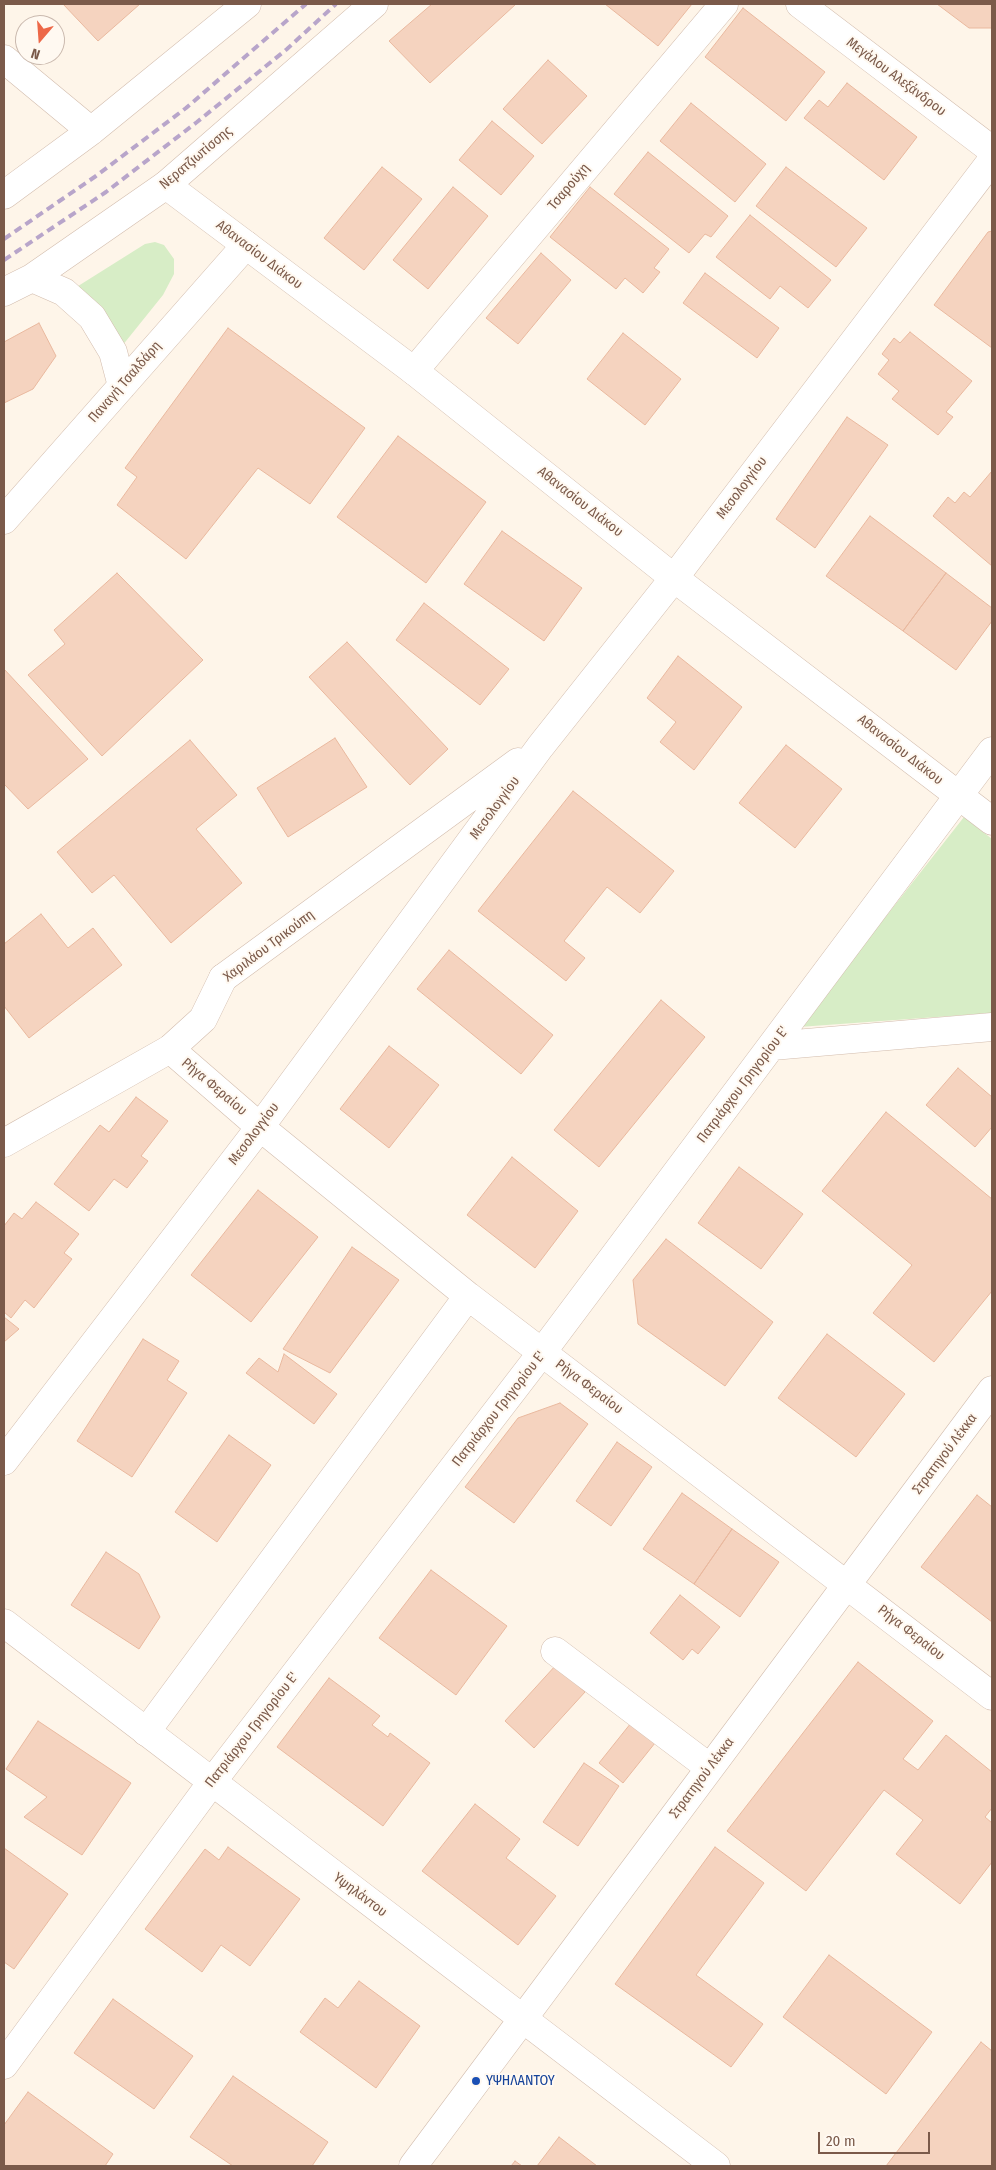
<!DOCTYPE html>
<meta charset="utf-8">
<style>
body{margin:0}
#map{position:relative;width:996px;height:2170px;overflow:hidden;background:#fef5e9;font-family:"Fira Sans Condensed",sans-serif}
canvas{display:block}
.frame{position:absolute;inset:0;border:5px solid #7b5a4a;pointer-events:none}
.north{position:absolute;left:15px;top:15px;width:50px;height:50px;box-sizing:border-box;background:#fff9f1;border:1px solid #cab9ae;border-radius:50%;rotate:198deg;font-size:14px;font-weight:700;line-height:20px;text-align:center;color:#7b5a4a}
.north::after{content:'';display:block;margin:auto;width:18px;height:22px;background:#ed6848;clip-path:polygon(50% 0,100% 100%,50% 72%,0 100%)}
.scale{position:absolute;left:818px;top:2132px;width:112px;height:22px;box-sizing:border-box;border:2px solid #7b5a4a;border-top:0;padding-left:6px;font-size:15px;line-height:18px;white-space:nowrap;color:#7b5a4a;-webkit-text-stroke:4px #fff9f1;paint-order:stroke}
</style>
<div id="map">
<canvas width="996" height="2170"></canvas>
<div class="frame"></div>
<div class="north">N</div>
<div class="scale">20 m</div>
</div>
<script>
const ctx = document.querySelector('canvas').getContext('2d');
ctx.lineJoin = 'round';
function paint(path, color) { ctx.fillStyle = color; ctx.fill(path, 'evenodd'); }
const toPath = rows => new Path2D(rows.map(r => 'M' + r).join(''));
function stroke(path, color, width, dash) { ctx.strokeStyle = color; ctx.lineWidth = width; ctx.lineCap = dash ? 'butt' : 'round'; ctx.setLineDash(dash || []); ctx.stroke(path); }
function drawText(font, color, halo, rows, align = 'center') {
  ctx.font = font + ' "Fira Sans Condensed",sans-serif'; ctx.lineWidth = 4; ctx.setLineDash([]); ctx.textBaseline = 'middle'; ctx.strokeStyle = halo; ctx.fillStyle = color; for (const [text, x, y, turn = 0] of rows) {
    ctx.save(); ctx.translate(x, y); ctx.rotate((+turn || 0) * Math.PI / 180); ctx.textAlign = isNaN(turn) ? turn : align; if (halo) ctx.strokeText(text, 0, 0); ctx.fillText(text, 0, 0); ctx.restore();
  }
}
paint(toPath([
 [155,242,164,245,174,259,174,274,163,295,122,346,75,288,145,244],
 [964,817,992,839,992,1013,799,1027]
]), '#d7edc6');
const building = toPath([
 [63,4,140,4,98,41,63,4],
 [432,4,516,4,430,83,389,41,432,4],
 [605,4,692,4,658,46,605,4],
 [937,4,992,4,992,28,969,28,937,4],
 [743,8,825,72,786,121,705,57,743,8],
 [548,60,587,96,542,144,503,109,548,60],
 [847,83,917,137,884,180,804,118,819,100,828,107,847,83],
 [691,103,766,164,735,202,660,141,691,103],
 [492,121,534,156,501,195,459,160,492,121],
 [648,152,728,216,711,237,705,234,689,253,614,194,648,152],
 [382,167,422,199,364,270,324,238,382,167],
 [786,167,867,228,836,267,756,206,786,167],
 [453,187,488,216,428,289,393,260,453,187],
 [590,187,669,249,654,268,660,272,643,293,625,278,616,289,550,237,590,187],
 [750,215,831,280,808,308,780,286,770,299,716,257,750,215],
 [992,231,992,348,934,305,988,232,992,231],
 [541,253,571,280,518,344,486,318,541,253],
 [705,273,779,328,757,358,683,303,705,273],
 [39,323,56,356,33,389,4,403,4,342,39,323],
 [228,328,365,428,310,504,258,468,186,559,117,505,137,477,125,468,228,328],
 [910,332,972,381,946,412,953,417,938,435,892,399,899,391,878,374,889,360,882,354,894,338,900,343,910,332],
 [623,333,681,379,645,425,587,379,623,333],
 [847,417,888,445,815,548,776,519,847,417],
 [398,436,486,502,426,583,337,517,398,436],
 [992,471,992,566,933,516,948,497,955,503,964,492,970,497,992,471],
 [870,516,946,573,903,631,826,576,870,516],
 [502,531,582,588,544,641,464,584,502,531],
 [117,573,203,660,102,756,28,675,65,644,54,630,117,573],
 [946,573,992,608,992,621,956,670,903,631,946,573],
 [424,603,509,669,480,705,396,640,424,603],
 [347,642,448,749,410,785,309,677,347,642],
 [678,656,742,707,694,770,660,742,676,722,647,698,678,656],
 [4,669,88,759,28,809,4,784,4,669],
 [335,738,367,787,288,837,257,788,335,738],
 [190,740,237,795,196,829,242,883,171,943,114,875,92,893,57,852,190,740],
 [786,745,842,789,795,848,739,803,786,745],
 [573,791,674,871,640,913,607,887,564,941,585,958,566,981,478,911,573,791],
 [41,914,68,948,93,928,122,965,29,1038,4,1006,4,944,41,914],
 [449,950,553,1035,521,1074,417,989,449,950],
 [661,1000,705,1037,599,1167,554,1130,661,1000],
 [389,1046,439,1085,389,1148,340,1109,389,1046],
 [958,1068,992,1097,992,1127,975,1147,926,1105,958,1068],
 [136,1097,168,1121,141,1156,148,1161,127,1188,114,1179,89,1211,54,1184,100,1125,109,1132,136,1097],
 [886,1112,992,1199,992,1291,934,1362,873,1313,912,1265,822,1191,886,1112],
 [512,1157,578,1211,535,1268,467,1215,512,1157],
 [739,1167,803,1214,761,1269,698,1223,739,1167],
 [258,1190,318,1237,251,1322,191,1275,258,1190],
 [36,1202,79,1234,64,1253,72,1259,34,1308,25,1300,11,1318,4,1312,4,1226,14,1213,22,1219,36,1202],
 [666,1239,773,1322,725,1386,638,1324,633,1280,666,1239],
 [352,1247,399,1280,330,1373,283,1349,352,1247],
 [4,1317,19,1329,4,1342,4,1317],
 [827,1334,905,1394,856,1457,778,1398,827,1334],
 [143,1339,179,1361,167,1380,187,1393,132,1477,77,1441,143,1339],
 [284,1354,337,1394,314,1424,246,1373,259,1358,278,1372,284,1354],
 [560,1403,588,1424,514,1523,465,1487,518,1418,560,1403],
 [229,1435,271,1465,217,1542,175,1512,229,1435],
 [617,1442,652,1467,611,1526,576,1501,617,1442],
 [682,1493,732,1529,694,1584,643,1549,682,1493],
 [977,1495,992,1507,992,1622,921,1567,977,1495],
 [732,1529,779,1562,740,1617,694,1584,732,1529],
 [106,1552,139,1574,160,1617,139,1649,71,1605,106,1552],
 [431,1570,507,1626,456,1695,379,1638,431,1570],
 [680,1595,720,1627,698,1654,692,1649,683,1660,650,1633,680,1595],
 [858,1662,933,1721,903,1759,918,1770,946,1735,992,1772,992,1808,985,1817,992,1823,992,1862,960,1904,896,1854,923,1820,884,1790,806,1891,727,1831,858,1662],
 [556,1665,585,1692,534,1748,505,1721,556,1665],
 [329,1678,380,1716,372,1725,388,1737,390,1733,430,1763,383,1826,277,1747,329,1678],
 [38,1721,131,1783,82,1855,24,1817,47,1797,6,1769,38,1721],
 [631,1723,655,1743,623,1783,599,1763,631,1723],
 [584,1763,619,1786,578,1846,543,1822,584,1763],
 [475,1804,520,1839,506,1858,556,1896,518,1945,422,1871,475,1804],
 [228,1847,300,1899,250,1966,221,1945,202,1972,145,1929,205,1849,219,1860,228,1847],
 [715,1847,764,1883,696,1975,763,2024,731,2067,615,1984,715,1847],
 [4,1848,68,1894,14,1969,4,1962,4,1848],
 [829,1955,932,2032,886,2094,783,2017,829,1955],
 [359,1981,420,2026,376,2088,300,2032,325,1998,338,2008,359,1981],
 [113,1999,193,2056,154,2109,74,2053,113,1999],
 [981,2042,992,2051,992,2166,886,2166,981,2042],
 [233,2076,328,2142,312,2166,233,2166,190,2137,233,2076],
 [28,2092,113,2154,105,2166,4,2166,4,2125,28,2092],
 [559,2137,597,2166,537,2166,559,2137],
 [515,2161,522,2166,511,2166,515,2161]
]);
paint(building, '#f5d3bf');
stroke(building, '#e9b89e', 1);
const pedestrian = toPath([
 [4,1143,170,1049,203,1019,223,978]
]);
const minor = toPath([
 [800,4,992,150],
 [32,278,64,292,92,317,113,352,122,386],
 [4,292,32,278,166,185],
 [414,371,724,4],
 [4,520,246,245],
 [223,978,518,762],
 [772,1046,992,1027],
 [170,1049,260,1127,468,1296,992,1696],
 [4,1461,260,1127,540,747,674,578,992,160],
 [555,1651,710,1768],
 [146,1732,468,1296],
 [4,2065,212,1782,543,1351,992,751],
 [413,2166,992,1390]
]);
const tertiary = toPath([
 [374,4,166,185,414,371,674,578,992,821],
 [4,59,91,131],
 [4,195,91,131,247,4],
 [4,1623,716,2166]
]);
stroke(pedestrian, '#d2bcad', 29);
stroke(minor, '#d2bcad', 29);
stroke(tertiary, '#d2bcad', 29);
stroke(pedestrian, '#fff', 28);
stroke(minor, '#fff', 28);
stroke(tertiary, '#fff', 28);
stroke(toPath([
 [4,239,96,176,186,108,306,4],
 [4,260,106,192,197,122,287,49,336,4]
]), '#b8a5ca', 4, [8, 5]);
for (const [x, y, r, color] of [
 [476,2081,5,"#1a4fb4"]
]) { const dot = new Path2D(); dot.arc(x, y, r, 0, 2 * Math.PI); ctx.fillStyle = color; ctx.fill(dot); stroke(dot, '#fff9f1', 2); }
drawText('14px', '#7b5a4a', '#fff9f1', [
 ["Μεγάλου Αλεξάνδρου",896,77,37],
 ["Νερατζιωτίσσης",196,158,-40],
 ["Τσαρούχη",569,187,-50],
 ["Αθανασίου Διάκου",259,255,37],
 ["Παναγή Τσαλδάρη",125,382,-49],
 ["Μεσολογγίου",742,488,-53],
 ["Αθανασίου Διάκου",580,502,38],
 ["Αθανασίου Διάκου",900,750,38],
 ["Μεσολογγίου",495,808,-54],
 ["Χαριλάου Τρικούπη",269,946,-37],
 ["Πατριάρχου Γρηγορίου Ε'",743,1085,-53],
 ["Ρήγα Φεραίου",214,1087,40],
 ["Μεσολογγίου",254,1134,-53],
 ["Ρήγα Φεραίου",589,1387,37],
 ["Πατριάρχου Γρηγορίου Ε'",499,1409,-52],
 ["Στρατηγού Λέκκα",945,1454,-53],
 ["Ρήγα Φεραίου",911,1633,38],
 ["Πατριάρχου Γρηγορίου Ε'",252,1730,-52],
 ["Στρατηγού Λέκκα",702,1778,-53],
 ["Υψηλάντου",360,1895,37]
]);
drawText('14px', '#164399', '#fff9f1', [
 ["ΥΨΗΛΑΝΤΟΥ",486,2081]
], 'left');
</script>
